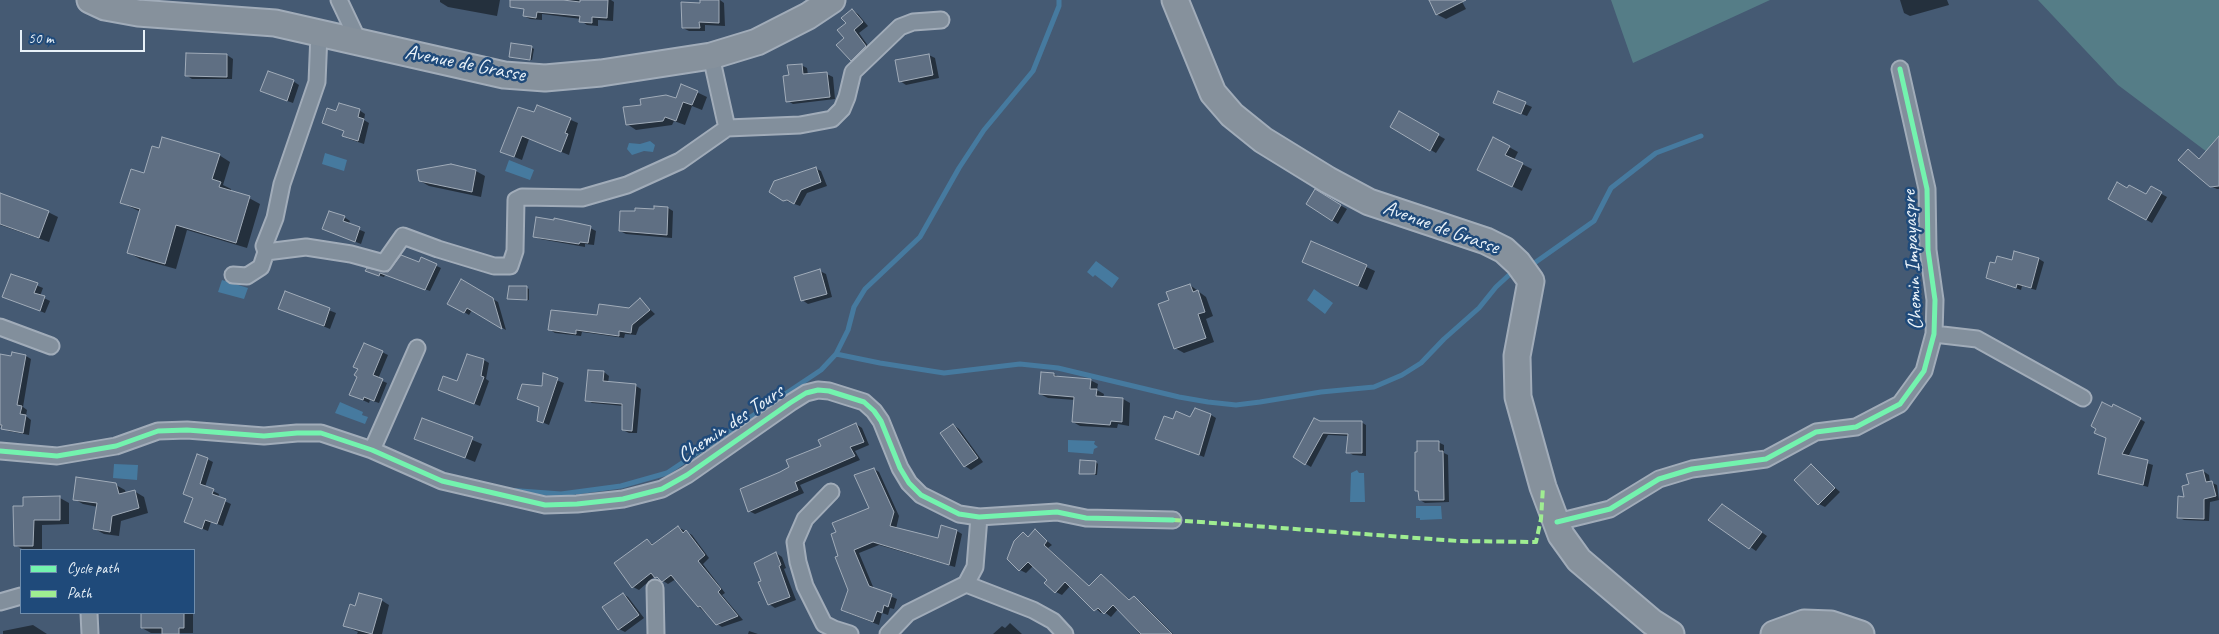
<!DOCTYPE html>
<style>
body{margin:0}
#map{position:relative;width:2219px;height:634px;overflow:hidden;background:#455a73;font-family:Caveat,sans-serif}
canvas{display:block}
.legend{position:absolute;left:20px;top:549px;width:175px;height:65px;box-sizing:border-box;background:#1f4a7a;border:1px solid #6f8dac;margin:0;padding:6px 9px;list-style:none;font-size:15px;color:#e8f1f8}
.legend li{display:flex;align-items:center;gap:10px;height:25px}
.legend b{width:25px;border:1px solid #6f8dac}
.scale{position:absolute;left:20px;top:30px;width:125px;height:22px;box-sizing:border-box;border:2px solid #e8f1f8;border-top:0;padding-left:6px;font-size:15px;line-height:18px;white-space:nowrap;color:#e8f1f8;-webkit-text-stroke:4px #1f4a7a;paint-order:stroke}
</style>
<div id="map">
<canvas width="2219" height="634"></canvas>
<ul class="legend">
<li><b style="height:6px;background:#73f3ae"></b>Cycle path</li>
<li><b style="height:6px;background:#9fed91"></b>Path</li>
</ul>
<div class="scale">50 m</div>
</div>
<script>
const ctx = document.querySelector('canvas').getContext('2d');
ctx.lineJoin = 'round';
function paint(path, color) { ctx.fillStyle = color; ctx.fill(path, 'evenodd'); }
const toPath = rows => new Path2D(rows.map(r => 'M' + r).join(''));
function stroke(path, color, width, dash) { ctx.strokeStyle = color; ctx.lineWidth = width; ctx.lineCap = dash ? 'butt' : 'round'; ctx.setLineDash(dash || []); ctx.stroke(path); }
function drawText(font, color, halo, rows, align = 'center') {
  ctx.font = font + ' Caveat,sans-serif'; ctx.lineWidth = 5; ctx.setLineDash([]); ctx.textBaseline = 'middle'; ctx.strokeStyle = halo; ctx.fillStyle = color; for (const [text, x, y, turn = 0] of rows) {
    ctx.save(); ctx.translate(x, y); ctx.rotate((+turn || 0) * Math.PI / 180); ctx.textAlign = isNaN(turn) ? turn : align; if (halo) ctx.strokeText(text, 0, 0); ctx.fillText(text, 0, 0); ctx.restore();
  }
}
paint(toPath([
 [1611,0,1770,0,1633,63],
 [2038,0,2219,0,2219,161,2118,85]
]), '#557d87');
paint(toPath([
 [650,141,655,145,653,152,644,151,632,155,627,149,629,143,640,144],
 [325,153,347,160,344,171,322,164],
 [509,160,534,170,530,180,505,171],
 [1096,261,1119,278,1112,288,1095,275,1093,277,1087,272],
 [222,280,248,288,244,299,218,292],
 [1314,289,1333,303,1325,314,1307,300],
 [340,402,363,412,362,415,368,417,365,424,335,413],
 [1068,440,1095,441,1094,444,1098,447,1094,449,1093,454,1068,452],
 [114,464,138,465,137,480,113,478],
 [1357,470,1359,473,1364,473,1365,502,1350,502,1351,473],
 [1416,506,1441,506,1442,519,1420,520,1420,518,1416,518]
]), '#467a9f');
paint(toPath([
 [440,0,500,0,497,16,448,7,440,2],
 [526,0,611,0,614,2,613,21,598,20,598,26,587,25,581,21,581,19,542,14,542,20,530,19,524,16],
 [701,0,720,0,724,3,725,26,705,25,705,31,689,31,683,28,701,4],
 [1430,0,1461,0,1466,9,1446,19,1436,14],
 [1900,0,1947,0,1949,5,1910,16,1904,13],
 [852,10,858,14,868,26,859,33,871,50,858,63,852,60,848,23],
 [531,47,534,49,532,60,513,57],
 [227,55,233,59,232,79,192,79,186,75],
 [929,55,935,58,939,78,906,85,900,81],
 [801,65,807,68,808,75,827,74,833,77,835,99,793,104,788,101,791,76],
 [293,81,299,85,293,103,268,94],
 [682,85,707,97,702,110,692,106,685,125,674,121,672,125,636,130,627,124,677,100],
 [1498,92,1532,107,1527,116,1500,106],
 [538,106,578,123,569,155,529,139,522,160,502,152,535,114],
 [359,110,365,114,364,120,369,123,364,144,349,139,343,136,345,132,324,123,337,112],
 [1399,113,1445,139,1436,153,1391,127],
 [2219,143,2219,189,2217,189,2210,186,2188,151,2200,159],
 [1509,147,1518,152,1514,160,1532,169,1522,191,1488,175],
 [160,149,219,155,230,162,223,185,231,189,231,192,249,198,260,204,247,248,187,230,176,269,140,259,129,253,141,212,122,203,144,175],
 [815,168,821,171,827,186,807,193,800,206,784,200],
 [476,171,485,176,481,197,429,186,420,181],
 [2151,188,2167,197,2152,223,2109,199,2128,189,2146,196],
 [1315,191,1347,209,1338,224,1307,204],
 [0,195,48,212,58,217,49,242,0,225],
 [668,208,673,211,672,238,626,234,620,231,636,213,636,210],
 [344,217,350,221,348,225,365,232,361,244,323,229],
 [590,228,596,231,594,245,585,244,585,247,540,239,534,236],
 [1312,242,1375,271,1367,290,1312,266],
 [422,259,441,268,430,291,385,275,384,277,371,273,388,273,420,264],
 [2039,259,2044,262,2036,290,2022,286,2021,290,1993,280,2013,261],
 [820,271,826,274,832,297,808,304,802,300],
 [12,275,43,288,40,296,50,301,45,313,4,297],
 [461,281,498,302,506,330,472,310,469,315,449,303],
 [1190,285,1206,297,1213,316,1206,319,1214,342,1184,353,1175,348,1171,301],
 [527,288,529,289,529,300,509,298],
 [286,293,336,313,330,329,279,308],
 [640,300,655,314,639,327,636,335,625,334,624,338,582,332,581,336,555,333,550,330,629,309],
 [382,352,388,355,378,379,387,383,379,403,370,400,369,403,356,397,359,376],
 [0,355,12,357,26,356,31,359,23,407,27,410,26,416,31,420,29,435,8,431,0,426],
 [484,360,489,363,486,379,489,381,480,406,439,390,457,383],
 [604,372,609,376,608,383,636,386,641,389,637,433,629,433,623,430,623,406,592,403,587,400],
 [1042,373,1054,374,1061,378,1090,380,1098,384,1097,390,1104,394,1103,398,1123,399,1130,403,1129,426,1118,424,1117,428,1080,426,1073,422,1075,400,1048,398,1040,394],
 [544,375,564,383,549,425,539,421,540,407,518,399,543,387],
 [1211,415,1216,418,1204,457,1157,439,1174,420],
 [422,419,482,444,475,462,415,438],
 [2140,419,2145,422,2128,457,2153,465,2148,487,2099,473,2108,438],
 [1361,422,1366,425,1366,456,1353,455,1348,452,1349,436,1328,435,1311,467,1294,457,1320,423],
 [856,424,862,428,869,445,855,451,860,460,800,485,804,493,755,514,749,511,790,468],
 [953,425,959,429,983,462,971,470,965,466,942,434],
 [1438,442,1444,445,1444,453,1448,455,1449,502,1425,503,1420,500,1419,492,1417,490],
 [207,459,213,462,205,487,219,494,218,498,231,504,223,526,211,522,208,531,186,522,194,499,184,494],
 [1096,462,1098,464,1097,475,1081,473],
 [1811,466,1840,492,1825,507,1819,504],
 [874,469,879,472,899,516,896,529,938,540,957,531,962,534,955,567,879,545,859,553,874,589,897,599,894,609,890,608,888,615,882,613,879,625,848,613,850,590,837,558,871,509],
 [2203,471,2209,475,2210,482,2217,485,2219,500,2210,502,2209,521,2184,520,2178,517,2190,485],
 [116,485,125,490,126,494,134,491,144,497,148,513,121,521,119,536,104,534,95,529,98,507,83,504,74,499],
 [60,498,69,503,69,524,42,525,42,550,24,550,15,545,24,507],
 [1728,509,1767,536,1756,551,1710,519],
 [678,527,692,535,709,558,703,564,725,593,722,595,743,620,722,627,717,624,698,606,676,579,668,584,655,576,639,590,633,587,647,540,654,545],
 [1035,531,1052,545,1048,548,1090,587,1102,575,1131,601,1134,598,1140,601,1173,634,1140,634,1118,609,1111,617,1103,611,1101,613,1070,586,1062,595,1056,592,1049,579,1033,566,1026,573,1020,570,1008,558,1023,534,1029,537],
 [776,553,782,557,786,568,784,569,796,600,775,608,769,604,762,582],
 [623,594,628,597,644,618,625,632,619,629,604,608],
 [381,600,389,605,382,634,357,634,358,632,345,626],
 [142,613,193,613,193,633,151,633,142,628],
 [1010,623,1022,634,993,634,1002,626,1005,628],
 [33,625,47,634,3,634,3,631],
 [749,631,758,634,748,634]
]), '#0007');
stroke(toPath([
 [1533,264,1594,221,1611,188,1656,153,1701,136],
 [836,354,880,363,944,373,1020,364,1058,368,1179,397,1208,402,1236,405,1260,402,1321,392,1374,387,1402,375,1421,363,1444,339,1479,308,1496,287,1509,275],
 [507,490,561,494,621,486,667,473,821,370,836,354,848,330,854,307,865,289,920,237,959,168,984,130,1033,71,1059,6,1059,0]
]), '#467a9f', 5);
const building = toPath([
 [510,0,563,0,580,2,580,0,608,0,607,18,592,17,592,23,579,22,580,16,537,12,536,18,523,16,524,9,510,7,510,0],
 [700,0,719,0,719,23,699,22,700,28,682,28,681,2,700,3,700,0],
 [1429,0,1466,0,1436,15,1429,0],
 [852,9,863,22,854,30,866,46,851,61,836,45,844,38,837,30,846,23,841,18,852,9],
 [511,43,532,46,530,60,509,57,511,43],
 [186,53,227,54,227,77,185,76,186,53],
 [929,54,933,75,899,82,895,60,929,54],
 [802,64,803,74,827,72,830,97,786,102,783,76,789,75,787,65,802,64],
 [268,71,294,80,287,101,260,91,268,71],
 [681,84,698,91,692,105,683,102,676,121,665,117,663,121,626,125,623,107,641,105,640,99,666,95,676,98,681,84],
 [1498,91,1526,102,1521,114,1493,103,1498,91],
 [339,103,360,109,358,117,364,119,358,141,342,136,344,131,322,123,327,108,336,111,339,103],
 [537,105,571,118,565,133,568,134,561,152,522,136,514,157,500,152,518,107,534,112,537,105],
 [1399,111,1439,134,1430,151,1390,127,1399,111],
 [2219,136,2219,186,2210,187,2178,160,2188,149,2199,159,2219,136],
 [162,137,220,154,212,179,221,182,219,187,250,196,236,243,176,225,165,264,127,253,140,209,120,203,131,169,144,173,152,146,159,148,162,137],
 [1493,137,1510,146,1505,155,1523,163,1512,187,1477,170,1493,137],
 [451,164,476,170,472,192,419,181,417,170,451,164],
 [816,167,821,182,801,190,794,204,787,200,783,201,769,192,774,181,816,167],
 [2117,182,2127,188,2129,185,2146,194,2151,186,2162,192,2146,220,2108,199,2117,182],
 [1315,189,1341,205,1332,221,1306,204,1315,189],
 [0,193,49,211,39,238,0,224,0,193],
 [654,206,668,207,667,235,619,231,620,211,635,211,635,208,654,209,654,206],
 [329,211,345,216,343,221,360,227,355,242,322,229,329,211],
 [536,217,554,220,554,218,591,226,588,243,580,242,579,244,533,237,536,217],
 [1311,241,1367,265,1358,286,1302,262,1311,241],
 [2014,251,2039,258,2031,288,2017,284,2016,288,1986,278,1990,262,1995,263,1997,256,2012,260,2014,251],
 [401,255,419,262,421,257,437,264,425,290,380,273,379,276,365,271,367,268,388,272,401,255],
 [820,269,827,294,801,301,794,277,820,269],
 [11,274,38,283,34,293,45,296,40,311,2,297,11,274],
 [461,279,493,298,502,329,467,308,464,313,447,304,461,279],
 [1190,284,1193,292,1198,290,1205,312,1198,314,1206,338,1174,349,1158,304,1169,300,1166,292,1190,284],
 [509,286,527,286,527,300,507,299,509,286],
 [285,291,330,308,324,326,278,309,285,291],
 [640,298,650,310,632,325,631,333,619,331,619,336,576,330,576,334,548,330,551,310,597,315,599,304,629,308,640,298],
 [364,343,383,351,373,375,383,379,374,401,364,397,363,400,349,395,357,377,354,375,358,369,353,367,364,343],
 [12,352,26,355,17,405,22,406,20,414,26,415,23,433,1,429,2,425,0,425,0,354,11,356,12,352],
 [467,354,484,359,481,376,484,377,474,404,438,390,443,376,457,381,467,354],
 [588,370,604,371,603,381,636,384,632,431,622,430,622,404,585,401,588,370],
 [1041,372,1054,373,1054,376,1091,379,1090,389,1097,389,1096,396,1123,398,1122,422,1111,421,1110,425,1072,422,1074,397,1039,394,1041,372],
 [543,373,558,378,543,423,537,421,539,407,517,399,522,384,542,386,543,373],
 [2102,402,2112,407,2113,404,2141,418,2122,454,2148,460,2143,485,2098,474,2106,438,2094,433,2096,429,2091,426,2102,402],
 [1195,408,1211,414,1199,455,1155,439,1164,416,1173,419,1176,411,1190,417,1195,408],
 [422,418,473,437,465,458,414,439,422,418],
 [1314,418,1320,421,1362,421,1362,453,1346,453,1348,434,1323,433,1305,465,1293,457,1314,418],
 [856,423,864,442,850,447,855,456,795,482,798,490,748,512,740,489,780,472,789,467,786,460,821,446,818,440,856,423],
 [953,424,978,458,964,467,940,433,953,424],
 [1417,441,1439,441,1439,451,1443,451,1444,500,1419,500,1418,491,1415,491,1415,452,1417,452,1417,441],
 [197,454,208,458,200,484,214,489,212,494,226,499,217,524,205,520,202,529,184,522,193,498,183,494,197,454],
 [1080,460,1096,461,1095,474,1079,474,1080,460],
 [1811,464,1835,488,1818,505,1794,480,1811,464],
 [874,468,894,512,890,526,938,538,941,525,957,530,949,565,873,542,854,550,869,586,892,594,888,607,884,605,882,613,877,611,873,622,841,610,848,590,835,557,838,556,831,534,836,532,832,523,869,508,854,475,874,468],
 [2203,470,2206,482,2212,481,2216,496,2204,499,2204,519,2177,518,2178,496,2184,497,2182,486,2189,484,2186,474,2203,470],
 [76,477,116,483,119,494,135,490,139,508,112,516,110,532,93,529,97,503,73,500,76,477],
 [60,496,60,520,34,520,33,546,14,546,13,506,23,506,23,497,60,496],
 [1722,504,1762,532,1749,549,1708,520,1722,504],
 [678,526,683,533,686,530,705,555,698,561,721,589,718,592,738,616,716,625,700,606,698,607,671,575,662,582,657,577,655,578,651,573,632,588,614,563,647,539,652,545,678,526],
 [1035,529,1047,541,1044,545,1089,586,1101,574,1129,600,1134,596,1172,634,1141,634,1113,605,1104,614,1098,608,1094,611,1065,582,1055,593,1044,583,1047,580,1028,562,1019,571,1007,559,1014,541,1023,532,1028,537,1035,529],
 [776,552,781,565,779,566,790,597,768,605,758,582,761,581,754,563,776,552],
 [359,593,382,599,372,634,343,626,350,604,355,606,359,593],
 [623,593,639,615,618,630,602,607,623,593],
 [141,613,184,613,184,628,179,628,179,634,162,634,162,628,141,628,141,613]
]);
paint(building, '#5f6f83');
stroke(building, '#a1acb9', 1);
const minor = toPath([
 [339,0,359,42],
 [727,128,800,125,832,119,842,109,847,97,853,72,900,27,913,22,941,20],
 [266,252,306,247,351,254,384,263,403,236,438,249,494,266,510,266,515,251,516,200,522,197,582,198,627,185,680,161,727,128,711,56],
 [233,275,247,276,261,267,266,252,264,246,275,218,282,184,317,82,319,34],
 [0,327,51,346],
 [1934,334,1977,339,2083,398],
 [372,450,417,348],
 [0,451,57,456,116,446,158,431,187,430,264,436,297,433,321,433,372,450,442,481,545,505,577,504,623,499,662,489,687,475,790,403,806,393,818,390,829,391,864,402,874,411,881,421,900,468,909,483,921,495,959,514,979,517,1057,512,1086,518,1173,520],
 [831,492,805,519,795,542,798,562,805,586,824,624,834,629,850,634],
 [1557,522,1610,509,1659,479,1692,469,1766,459,1816,432,1856,427,1900,404,1924,371,1934,334,1935,300,1928,250,1927,189,1900,69],
 [966,584,1033,610,1053,621,1065,634],
 [655,588,656,634],
 [0,602,21,596],
 [89,613,90,634],
 [888,634,908,613,966,584,975,567,979,517]
]);
const primary = toPath([
 [90,0,105,7,138,13,275,23,504,75,545,78,601,73,711,56,757,42,808,16,832,0],
 [1175,0,1213,93,1232,115,1263,140,1328,180,1369,202,1486,241,1504,250,1518,263,1531,281,1517,356,1518,397,1543,487,1561,535,1579,560,1652,622,1671,634],
 [1774,634,1804,623,1831,624,1861,634]
]);
stroke(minor, '#a1acb9', 19);
stroke(primary, '#a1acb9', 29);
stroke(minor, '#828f9c', 15);
stroke(primary, '#86919c', 25);
stroke(toPath([
 [1173,520,1458,541,1536,542,1541,519,1543,487]
]), '#9fed91', 4, [8, 4]);
stroke(toPath([
 [0,451,57,456,116,446,158,431,187,430,264,436,297,433,321,433,372,450,442,481,545,505,577,504,623,499,662,489,687,475,790,403,806,393,818,390,829,391,864,402,874,411,881,421,900,468,909,483,921,495,959,514,979,517,1057,512,1086,518,1173,520],
 [1557,522,1610,509,1659,479,1692,469,1766,459,1816,432,1856,427,1900,404,1924,371,1934,334,1935,300,1928,250,1927,189,1900,69]
]), '#73f3ae', 5);
drawText('21px', '#e8f1f8', '#1f4a7a', [
 ["Avenue de Grasse",465,64,11],
 ["Avenue de Grasse",1441,228,20],
 ["Chemin Impayaspre",1913,260,-93],
 ["Chemin des Tours",731,424,-34]
]);
</script>
